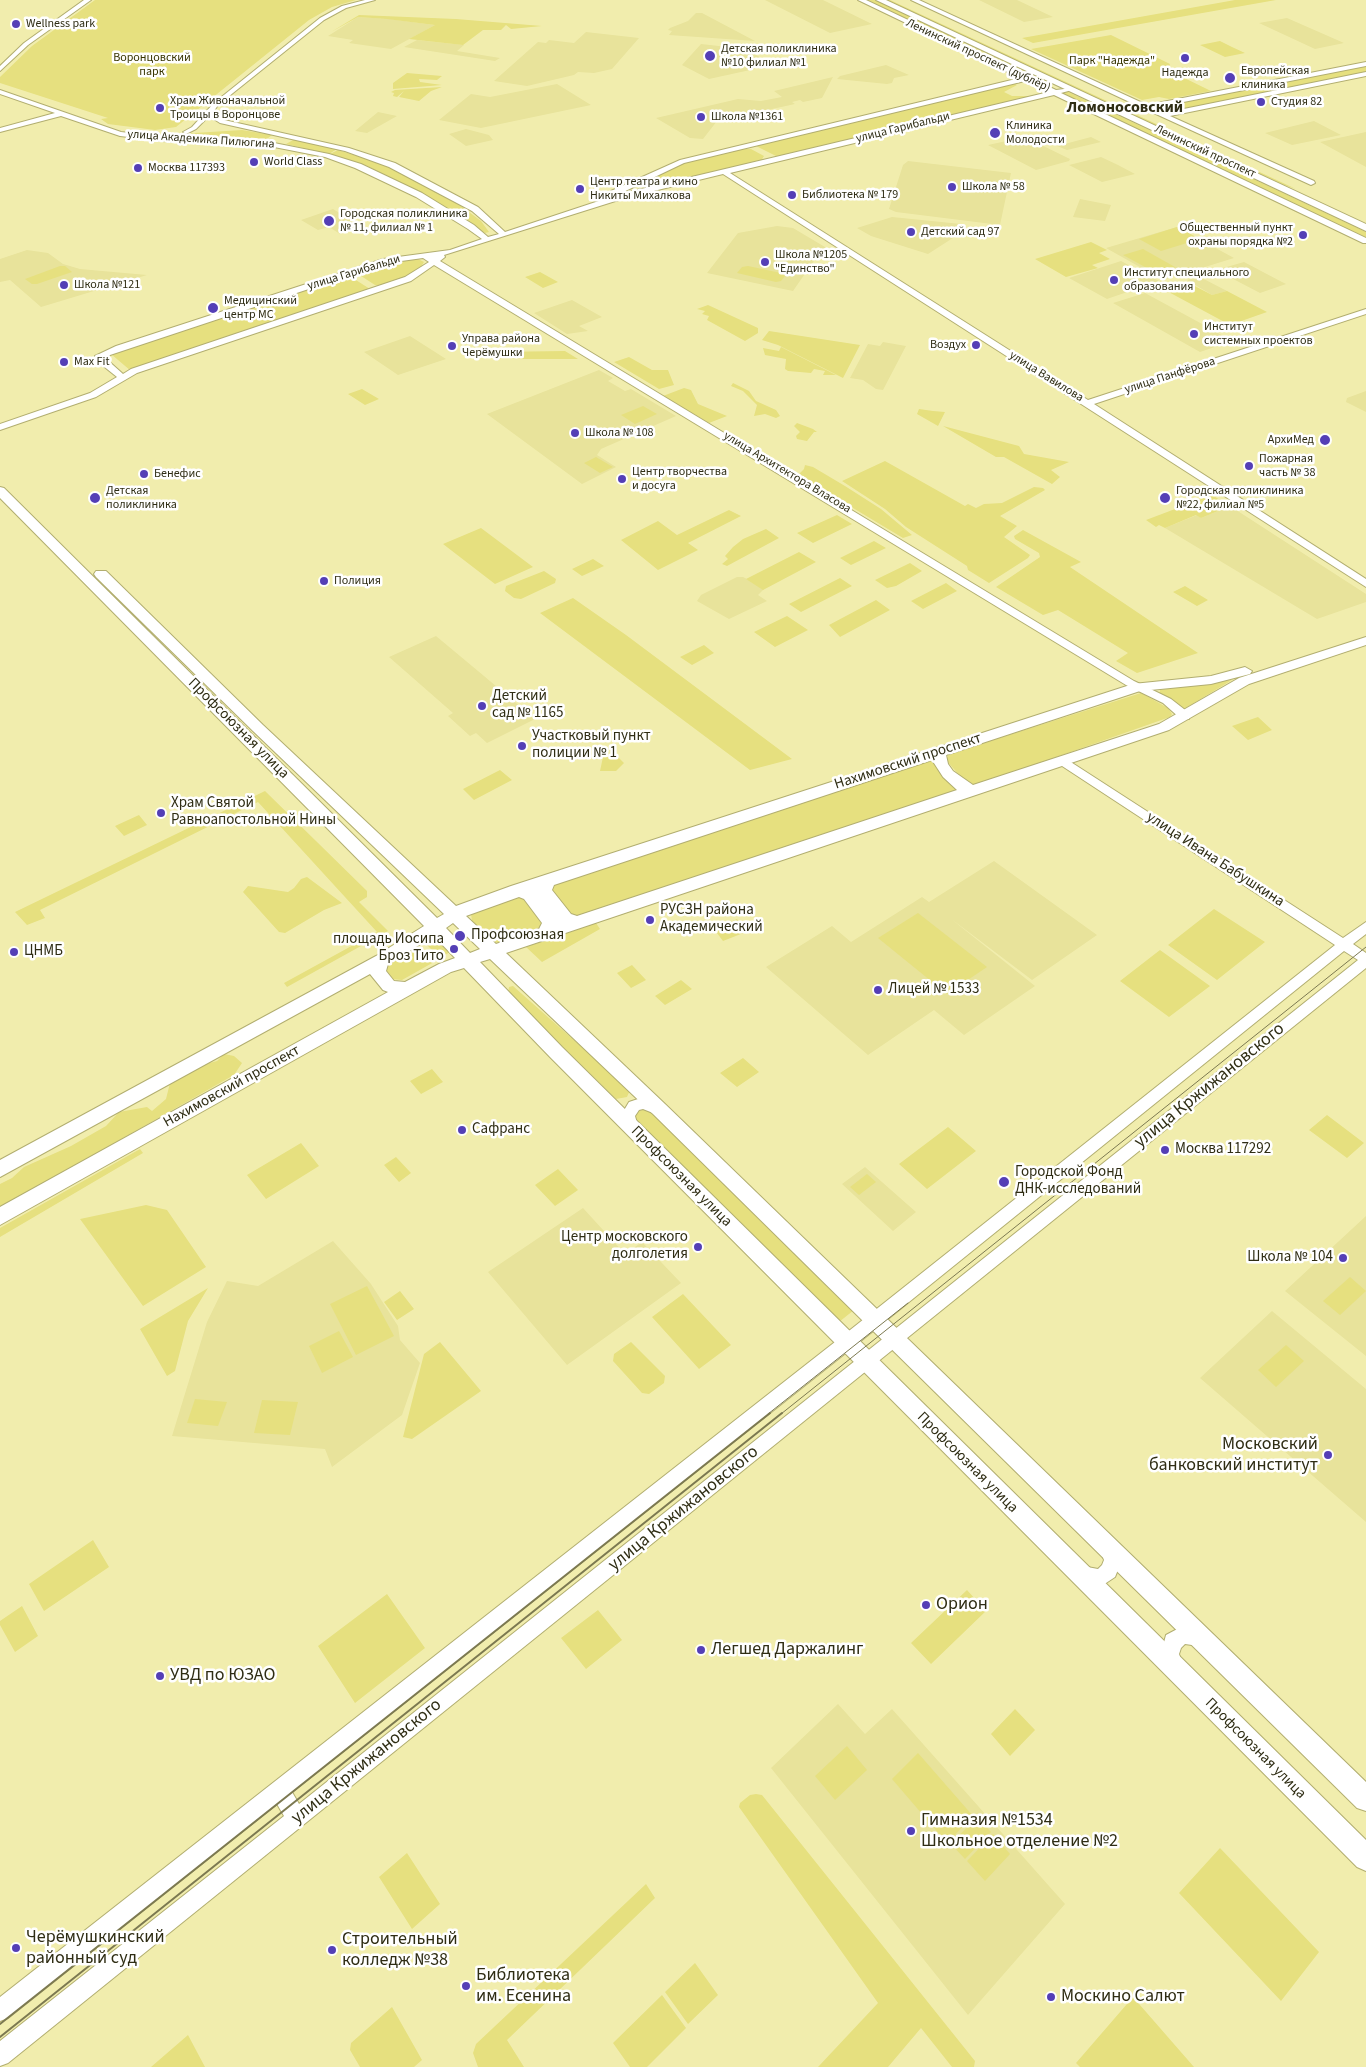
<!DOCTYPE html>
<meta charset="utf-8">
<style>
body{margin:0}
canvas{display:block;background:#f1edad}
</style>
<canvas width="1366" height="2067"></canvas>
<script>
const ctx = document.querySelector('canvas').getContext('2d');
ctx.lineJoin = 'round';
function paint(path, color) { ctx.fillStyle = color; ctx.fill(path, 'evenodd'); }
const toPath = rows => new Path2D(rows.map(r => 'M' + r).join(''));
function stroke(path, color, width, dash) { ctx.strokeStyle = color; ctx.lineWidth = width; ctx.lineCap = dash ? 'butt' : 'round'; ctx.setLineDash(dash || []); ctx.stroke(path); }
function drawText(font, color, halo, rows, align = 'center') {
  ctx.font = font + ' "Source Sans 3",sans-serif'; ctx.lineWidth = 5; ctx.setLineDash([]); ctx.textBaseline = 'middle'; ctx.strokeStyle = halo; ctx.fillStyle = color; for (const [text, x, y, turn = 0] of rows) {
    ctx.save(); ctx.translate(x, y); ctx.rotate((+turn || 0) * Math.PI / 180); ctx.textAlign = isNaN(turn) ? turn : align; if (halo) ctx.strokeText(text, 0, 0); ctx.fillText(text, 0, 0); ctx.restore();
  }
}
paint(toPath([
 [765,0,823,0,872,24,830,33],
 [979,0,1017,0,1053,17,1024,22],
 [696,13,702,13,755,41,669,35,672,31,668,30,670,28,688,21],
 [358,17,389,19,435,25,391,49,349,43,353,40,328,36],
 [1287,18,1344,43,1315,49,1259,23],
 [586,32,639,38,612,69,594,73,578,72,574,75,527,86,494,81,538,42,546,43,549,40,574,43],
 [417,40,464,45,457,51,500,58,495,61,404,47],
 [701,44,746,49,773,65,709,79,682,65],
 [886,65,909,75,894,78,892,83,887,84,837,79,840,76],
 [833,77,822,98,803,102,800,100,792,102,795,104,717,121,703,139,690,138,656,118,738,99,761,101,782,97,774,91],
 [557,84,591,105,481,128,439,120,471,94,490,97],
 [378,112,397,116,367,133,355,131],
 [1314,121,1341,135,1292,145,1265,133],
 [466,129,489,135,493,140,466,146,449,134],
 [1366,132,1366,167,1320,142],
 [1025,137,1070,159,1069,161,1036,170,988,145],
 [1091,137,1101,142,1067,150,1057,146],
 [1101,157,1118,165,1135,174,1102,182,1069,165],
 [908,161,1011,173,1000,225,896,212,889,209,903,165],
 [1080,199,1111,205,1105,221,1073,217],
 [333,209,356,223,363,227,340,234,329,227,318,230,301,220],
 [892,217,961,224,956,236,928,254,871,236,857,228],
 [777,226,793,228,830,250,818,255,793,291,707,273,738,233],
 [1177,227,1234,258,1163,280,1106,248],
 [27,250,48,253,63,264,80,269,147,275,41,307,10,280,0,282,0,259],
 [1121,261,1159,281,1107,299,1069,278],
 [1244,262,1282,282,1286,284,1260,293,1216,270],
 [1198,276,1227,291,1212,295,1187,280],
 [1145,293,1204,325,1232,341,1200,352,1113,303],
 [572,300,602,317,579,326,588,331,567,334,534,313],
 [410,336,446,359,398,375,364,352],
 [883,342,906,346,883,390,876,389,863,380,850,378,868,344,880,346],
 [599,370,613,378,608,381,625,391,631,389,676,416,601,449,597,455,616,467,582,484,487,414],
 [1366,391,1366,412,1346,402,1347,398],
 [1230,506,1366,594,1366,602,1317,619,1165,528,1197,515,1201,518],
 [737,577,743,577,765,588,758,595,767,601,729,619,697,601,701,595],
 [436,636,484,676,535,719,487,743,476,733,470,736,448,716,453,713,389,657],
 [994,861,1097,935,1032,980,950,918,1035,986,964,1035,934,1010,868,1055,766,967,832,926,851,942,922,897,929,902],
 [865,1167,916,1212,893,1231,842,1184],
 [583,1208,625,1254,642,1242,681,1283,567,1365,488,1272],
 [1366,1216,1366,1356,1285,1291],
 [333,1241,371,1284,398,1326,400,1340,420,1363,402,1415,332,1467,325,1449,172,1436,207,1322,227,1281,258,1286],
 [1272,1311,1366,1389,1366,1522,1200,1378],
 [838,1704,865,1734,892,1709,1065,1904,968,2015,771,1768]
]), '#e8e39b');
paint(toPath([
 [95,0,356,0,332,7,309,20,176,127,155,130,108,124,101,119,108,118,0,83,0,77,32,46],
 [863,0,875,0,1032,75,1027,77],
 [885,0,890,0,1296,189,1284,185],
 [1235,0,1276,0,1033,43,1022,38],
 [359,15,456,19,542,26,511,29,506,25,501,30,483,30,463,45,409,39,435,25,387,19,358,17,331,32],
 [1111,35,1170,64,1168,70,1211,91,1169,99,1159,97,1142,100,1031,49],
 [1220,41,1232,47,1245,53,1225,57,1200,45],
 [1366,65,1366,73,1170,112,1156,106],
 [407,73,442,76,437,80,419,79,420,82,442,85,393,89,393,83],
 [1013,83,1017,85,1004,92,1012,96,1031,96,778,157,756,146],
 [442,87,431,91,419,101,399,97,404,91,397,97,393,96,394,93,391,92,395,90],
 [1066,91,1366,232,1366,240,1059,93],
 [242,130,272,135,263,142,176,138,178,134],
 [295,139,337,149,329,154,286,144],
 [738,149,751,149,764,156,761,161,658,187,650,186,645,182,649,178,681,164],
 [338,150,389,166,461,206,481,221,489,232,485,233,427,196,365,165,330,154],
 [1177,227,1200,239,1161,251,1139,239],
 [1091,242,1107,250,1099,253,1110,259,1092,265,1098,268,1066,277,1035,259],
 [1143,249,1175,267,1156,273,1123,255],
 [416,258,424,262,417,273,382,286,375,285,358,274,386,262],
 [60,266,65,266,72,272,37,284,32,284,25,279],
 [748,266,781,273,785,276,781,281,776,282,737,273,742,267],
 [540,272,558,282,543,288,525,277],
 [348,275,370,289,131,371,111,354],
 [1183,282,1189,283,1212,295,1227,291,1267,312,1230,325,1163,289],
 [708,305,758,328,758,333,745,341,707,320,709,316,702,314,705,311,697,309],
 [769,331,860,345,843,378,778,345,762,340],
 [781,347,836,375,823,375,825,371,814,369,811,373,788,371,785,369,786,359,765,355,763,348,779,351],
 [565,351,578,359,500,359,493,352],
 [629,357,652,370,668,370,674,385,659,389,614,362],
 [733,383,749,391,756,401,776,410,780,416,776,418,765,414,754,416,757,405,743,391,731,386],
 [684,388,691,390,698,404,727,416,709,423,663,396],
 [362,389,379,399,365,405,348,394],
 [643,406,657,414,635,424,621,415],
 [919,409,933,411,945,412,938,426,917,414],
 [797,423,813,429,817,432,814,432,807,441,797,439,796,436,800,432,794,426],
 [943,426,1019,446,1024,454,1069,462,1051,470,1060,477,1052,484,1004,457,996,457],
 [596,457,613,467,600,473,584,463],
 [885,461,965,506,968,504,976,508,984,504,1002,503,1034,487,1043,488,1045,490,1000,516,1017,526,1004,537,1030,555,1028,558,989,583,968,570,967,566,906,527,885,509,842,481],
 [805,465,813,467,845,486,881,509,912,535,903,538,798,475,804,469],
 [1212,495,1230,506,1201,518,1196,515,1165,528,1159,525,1156,527,1146,520],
 [729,510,741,516,688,543,698,550,658,570,621,540,658,521,677,535],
 [837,515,852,524,813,543,797,533],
 [481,528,533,567,495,584,443,544],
 [766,529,779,538,727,566,722,564,728,559,725,556,733,547,743,539],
 [1023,530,1081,562,1070,567,1198,653,1137,673,1116,661,1128,653,1058,610,1043,615,996,587,1040,557,1039,553,1015,539,1014,536],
 [874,541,886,548,851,565,840,558],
 [799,552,816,562,763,590,746,579],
 [593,559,604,566,582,576,572,569],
 [910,563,922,571,896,586,887,588,875,580],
 [544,571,556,579,555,583,521,599,514,598,505,591,506,586],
 [840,578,852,586,801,612,789,604],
 [946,583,957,591,923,609,911,601],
 [1185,586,1208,600,1197,606,1173,592],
 [573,598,626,635,792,759,750,770,540,613],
 [876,600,890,610,840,637,829,625],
 [787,616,808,630,775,647,754,632],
 [704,645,714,653,692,665,680,657],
 [1232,680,1184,709,1159,695,1160,690],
 [1141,693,1168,708,1172,714,1170,717,977,785,967,784,946,760,949,754],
 [1258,717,1272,730,1248,740,1232,726],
 [603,757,618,757,624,763,616,771,600,771],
 [931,760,959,791,575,919,549,891,552,885],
 [500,770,512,780,474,800,463,789],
 [265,791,367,891,367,897,359,902,388,931,287,987,284,983,377,932,258,802,40,910,45,918,27,925,15,912],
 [139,815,147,825,124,836,115,826],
 [307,877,342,903,324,910,285,933,279,932,243,892,248,886,288,892,294,888,301,879],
 [524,896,548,921,542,930,502,944,495,942,472,921,471,914],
 [1214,909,1265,942,1217,980,1168,945],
 [918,913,987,967,947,994,878,938],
 [737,919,746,932,723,941,714,929],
 [596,923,600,929,542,962,526,947],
 [431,939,439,940,450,952,440,958,423,941],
 [416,944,434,962,402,980,391,979,382,968],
 [1160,950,1210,986,1169,1017,1120,981],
 [632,965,646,980,631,988,617,973],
 [681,980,692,989,665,1005,655,996],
 [513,986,630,1090,627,1097,616,1099,508,993,509,987],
 [224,1054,234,1056,242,1063,234,1075,0,1208,0,1184,12,1178,24,1167,71,1146,106,1126,119,1112,147,1107,152,1111,166,1099,170,1083,206,1064,217,1061],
 [743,1058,759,1072,737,1087,720,1073],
 [432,1069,443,1082,421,1094,410,1081],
 [637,1109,649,1109,854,1310,839,1322,633,1118],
 [1327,1115,1364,1143,1347,1158,1309,1130],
 [948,1127,976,1151,927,1189,899,1164],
 [301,1143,319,1166,266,1199,247,1175],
 [140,1149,143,1153,0,1237,0,1228],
 [396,1157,411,1173,399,1182,384,1165],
 [558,1169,578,1190,555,1206,535,1185],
 [867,1174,876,1182,859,1195,850,1187],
 [146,1205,167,1210,206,1267,143,1306,80,1219],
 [1350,1277,1366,1291,1340,1315,1323,1301],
 [367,1286,394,1336,356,1355,330,1304],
 [208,1288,188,1321,175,1371,167,1376,140,1329],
 [400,1291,414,1309,397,1320,384,1302],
 [683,1294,731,1345,699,1369,652,1317],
 [339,1331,353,1357,322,1373,309,1346],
 [440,1342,481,1391,412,1439,403,1437,424,1354],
 [631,1342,665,1376,664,1383,649,1394,642,1393,613,1361,614,1354],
 [1286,1345,1304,1361,1276,1387,1258,1370],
 [195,1399,227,1402,218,1426,187,1423],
 [262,1400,298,1402,290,1435,254,1433],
 [93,1540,109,1567,44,1611,29,1584],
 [967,1590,986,1611,931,1664,911,1643],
 [387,1594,425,1648,355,1703,318,1646],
 [22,1606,38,1636,15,1652,0,1625,0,1621],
 [598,1610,622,1640,586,1669,561,1638],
 [1015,1709,1035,1730,1010,1756,991,1734],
 [847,1746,867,1770,835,1800,815,1776],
 [918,1753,973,1816,947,1843,892,1779],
 [756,1794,762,1795,975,2061,974,2067,952,2067,921,2028,888,2067,818,2067,878,2003,739,1807,740,1803,750,1795],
 [977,1817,991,1832,965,1859,951,1844],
 [993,1834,1010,1854,985,1881,967,1861],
 [1220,1848,1319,1952,1281,2001,1179,1893],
 [407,1853,440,1904,412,1929,379,1877],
 [646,1884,655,1898,507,2040,524,2067,478,2067,473,2053,476,2044],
 [695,1963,718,1995,688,2024,665,1992],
 [662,1995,686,2028,647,2067,630,2067,613,2043],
 [1133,1997,1194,2067,1080,2067,1076,2063],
 [392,2007,422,2060,414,2067,360,2067,350,2050,351,2043],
 [188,2035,205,2067,151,2067]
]), '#e6e07f');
const minor = toPath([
 [84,0,91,0,28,45,0,71,0,66,24,43,84,0],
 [365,0,375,0,346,8,324,20,218,105,214,111,215,115,224,120,349,148,395,163,478,207,505,232,620,194,1049,92,1025,81,684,163,617,195,611,195,611,191,680,160,1020,78,858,0,866,0,1056,90,1072,88,1072,90,1061,93,1366,238,1366,243,1363,243,1054,95,730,173,1088,400,1366,309,1366,314,1094,404,1366,579,1366,587,723,174,625,198,444,255,445,257,440,261,1134,681,1171,699,1189,713,1189,719,1181,719,1163,703,1126,685,434,265,411,281,137,373,96,397,0,430,0,424,90,393,117,377,97,361,95,356,116,346,383,259,450,250,482,239,468,229,416,197,355,168,325,157,269,146,162,141,120,136,61,116,0,132,0,128,55,113,0,94,0,90,121,132,162,137,269,142,329,154,361,164,422,193,474,225,488,237,499,234,472,211,389,167,345,151,220,123,209,116,196,129,186,134,183,132,192,127,214,103,320,18,342,6,365,0],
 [423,258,429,262,405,277,131,369,123,374,104,357,387,263,423,258],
 [911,0,919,0,1147,105,1366,62,1366,66,1153,108,1164,113,1366,72,1366,76,1170,116,1314,181,1315,183,1311,185,1145,109,1123,108,1125,105,1136,105,911,0],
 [1063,757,1343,938,1366,922,1366,934,1353,944,1366,953,1366,968,8,2063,0,2066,0,2041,284,1816,277,1804,8,2018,0,2021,0,1997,840,1338,1335,945,1059,764,1057,761,1063,757],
 [1344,951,1358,960,299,1804,292,1792,852,1348,1344,951],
 [644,1097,663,1105,665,1109,663,1113,658,1115,643,1109,639,1110,635,1116,638,1127,636,1131,626,1131,621,1116,623,1112,629,1102,644,1097],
 [1109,1540,1115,1543,1122,1560,1115,1577,1100,1587,1076,1581,1073,1575,1076,1569,1082,1566,1098,1569,1102,1565,1104,1560,1100,1549,1103,1543,1109,1540],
 [1183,1626,1205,1631,1208,1637,1205,1643,1199,1646,1185,1644,1181,1648,1179,1654,1183,1666,1181,1673,1174,1675,1167,1673,1161,1654,1166,1635,1183,1626]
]);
const major = toPath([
 [876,0,886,0,1366,224,1366,231,876,0],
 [0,487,4,488,437,918,444,914,253,731,96,577,94,574,96,571,106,571,263,725,456,906,511,886,1133,684,1211,676,1245,667,1252,671,1250,674,1211,684,1140,691,946,755,948,764,953,771,973,785,1159,724,1239,678,1366,637,1366,645,1249,684,1169,730,506,953,665,1104,1366,1782,1366,1811,1357,1808,653,1114,490,959,480,962,562,1047,1366,1840,1366,1871,1357,1867,550,1057,464,968,451,972,0,1225,0,1207,388,992,383,990,370,974,0,1177,0,1160,376,956,424,926,0,498,0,487],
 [932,760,943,777,957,790,577,916,571,914,552,890,554,885,932,760],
 [519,897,524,899,542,923,539,929,496,944,466,916,519,897],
 [453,923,480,949,470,953,446,928,453,923],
 [434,936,455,958,439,964,405,982,394,981,386,971,388,964,434,936]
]);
stroke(minor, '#b2ae70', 2);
stroke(major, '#b2ae70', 2);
paint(minor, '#fff');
paint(major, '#fff');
stroke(toPath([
 [768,1414,908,1303],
 [781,1414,1366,947]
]), '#7c7951', 1);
stroke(toPath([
 [0,2024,770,1413],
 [0,2037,782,1413]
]), '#7c7951', 2);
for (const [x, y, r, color] of [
 [16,24,5,"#543fb6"],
 [710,56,6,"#543fb6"],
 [1185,58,5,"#543fb6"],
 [1230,78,6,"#543fb6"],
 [1261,102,5,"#543fb6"],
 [160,108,5,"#543fb6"],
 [701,117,5,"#543fb6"],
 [995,133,6,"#543fb6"],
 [254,162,5,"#543fb6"],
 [138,168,5,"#543fb6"],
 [952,187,5,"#543fb6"],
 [580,189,5,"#543fb6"],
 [792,195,5,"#543fb6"],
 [329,221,6,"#543fb6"],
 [911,232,5,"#543fb6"],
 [1303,235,5,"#543fb6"],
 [765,262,5,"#543fb6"],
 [1114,280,5,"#543fb6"],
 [64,285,5,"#543fb6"],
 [213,308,6,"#543fb6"],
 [1194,334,5,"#543fb6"],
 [976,345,5,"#543fb6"],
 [452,346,5,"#543fb6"],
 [64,362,5,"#543fb6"],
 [575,433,5,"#543fb6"],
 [1325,440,6,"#543fb6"],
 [1249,466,5,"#543fb6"],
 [144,474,5,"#543fb6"],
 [622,479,5,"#543fb6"],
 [95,498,6,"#543fb6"],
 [1165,498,6,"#543fb6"],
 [324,581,5,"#543fb6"],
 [482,706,5,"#543fb6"],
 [522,746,5,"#543fb6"],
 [161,813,5,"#543fb6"],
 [650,920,5,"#543fb6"],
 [460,936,6,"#543fb6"],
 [454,949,5,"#543fb6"],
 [14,952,5,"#543fb6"],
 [878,990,5,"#543fb6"],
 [462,1130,5,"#543fb6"],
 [1165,1150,5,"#543fb6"],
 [1004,1182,6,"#543fb6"],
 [698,1247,5,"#543fb6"],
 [1343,1258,5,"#543fb6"],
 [1328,1455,5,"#543fb6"],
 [926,1605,5,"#543fb6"],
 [701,1650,5,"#543fb6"],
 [160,1676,5,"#543fb6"],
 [911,1831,5,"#543fb6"],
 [16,1948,5,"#543fb6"],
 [332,1950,5,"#543fb6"],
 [466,1986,5,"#543fb6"],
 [1051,1997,5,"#543fb6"]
]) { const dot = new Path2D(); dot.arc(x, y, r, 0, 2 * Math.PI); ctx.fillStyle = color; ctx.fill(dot); stroke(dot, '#fff', 2); }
drawText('12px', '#2f2d14', '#fff', [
 ["Wellness park",26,24],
 ["Детская поликлиника",721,49],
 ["№10 филиал №1",721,63],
 ["Европейская",1241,71],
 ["клиника",1241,85],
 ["Надежда",1185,73,"center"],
 ["Храм Живоначальной",170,101],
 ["Троицы в Воронцове",170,115],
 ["Студия 82",1271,102],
 ["Школа №1361",711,117],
 ["Клиника",1006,126],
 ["Молодости",1006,140],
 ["World Class",264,162],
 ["Москва 117393",148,168],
 ["Центр театра и кино",590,182],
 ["Никиты Михалкова",590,196],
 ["Школа № 58",962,187],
 ["Библиотека № 179",802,195],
 ["Городская поликлиника",340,214],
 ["№ 11, филиал № 1",340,228],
 ["Общественный пункт",1293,228,"right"],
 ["охраны порядка №2",1293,242,"right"],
 ["Детский сад 97",921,232],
 ["Школа №1205",775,255],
 ["\"Единство\"",775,269],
 ["Институт специального",1124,273],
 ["образования",1124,287],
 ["Школа №121",74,285],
 ["Медицинский",224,301],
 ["центр МС",224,315],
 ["Институт",1204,327],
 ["системных проектов",1204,341],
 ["Управа района",462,339],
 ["Черёмушки",462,353],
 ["Воздух",966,345,"right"],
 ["Max Fit",74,362],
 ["Школа № 108",585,433],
 ["АрхиМед",1314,440,"right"],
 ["Пожарная",1259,459],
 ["часть № 38",1259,473],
 ["Центр творчества",632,472],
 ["и досуга",632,486],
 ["Бенефис",154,474],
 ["Детская",106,491],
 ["поликлиника",106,505],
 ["Городская поликлиника",1176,491],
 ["№22, филиал №5",1176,505],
 ["Полиция",334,581]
], 'left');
drawText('12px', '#2f2d14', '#fff', [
 ["Ленинский проспект (дублёр)",978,56,25],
 ["улица Гарибальди",903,128,-14],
 ["улица Академика Пилюгина",201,140,4],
 ["Ленинский проспект",1205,152,25],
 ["улица Гарибальди",354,273,-17],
 ["улица Панфёрова",1170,376,-18],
 ["улица Вавилова",1046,377,32],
 ["улица Архитектора Власова",787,473,31]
]);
drawText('12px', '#373400', '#fff', [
 ["Воронцовский",152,58],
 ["парк",152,72],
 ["Парк \"Надежда\"",1112,61]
]);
drawText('15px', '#2f2d14', '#fff', [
 ["Детский",492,697],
 ["сад № 1165",492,714],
 ["Участковый пункт",532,737],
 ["полиции № 1",532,754],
 ["Храм Святой",171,804],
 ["Равноапостольной Нины",171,821],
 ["РУСЗН района",660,911],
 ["Академический",660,928],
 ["Профсоюзная",471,936],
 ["площадь Иосипа",444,940,"right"],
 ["Броз Тито",444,957,"right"],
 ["ЦНМБ",24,952],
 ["Лицей № 1533",888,990],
 ["Сафранс",472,1130],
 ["Москва 117292",1175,1150],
 ["Городской Фонд",1015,1173],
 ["ДНК-исследований",1015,1190],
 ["Центр московского",688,1238,"right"],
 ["долголетия",688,1255,"right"],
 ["Школа № 104",1333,1258,"right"]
], 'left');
drawText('15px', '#2f2d14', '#fff', [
 ["Профсоюзная улица",238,729,45],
 ["Нахимовский проспект",908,762,-18],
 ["улица Ивана Бабушкина",1215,860,33],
 ["Нахимовский проспект",232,1087,-29],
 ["Профсоюзная улица",681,1177,45],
 ["Профсоюзная улица",967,1463,45],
 ["Профсоюзная улица",1255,1749,45]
]);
drawText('bold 16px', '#2f2d14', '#fff', [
 ["Ломоносовский",1125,108]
]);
drawText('18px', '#2f2d14', '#fff', [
 ["улица Кржижановского",1210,1086,-39],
 ["улица Кржижановского",684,1509,-39],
 ["улица Кржижановского",367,1762,-39]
]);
drawText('18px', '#2f2d14', '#fff', [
 ["Московский",1318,1445,"right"],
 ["банковский институт",1318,1466,"right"],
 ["Орион",936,1605],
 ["Легшед Даржалинг",711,1650],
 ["УВД по ЮЗАО",170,1676],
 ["Гимназия №1534",921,1821],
 ["Школьное отделение №2",921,1842],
 ["Черёмушкинский",26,1938],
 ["районный суд",26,1959],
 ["Строительный",342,1940],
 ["колледж №38",342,1961],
 ["Библиотека",476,1976],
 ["им. Есенина",476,1997],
 ["Москино Салют",1061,1997]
], 'left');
</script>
